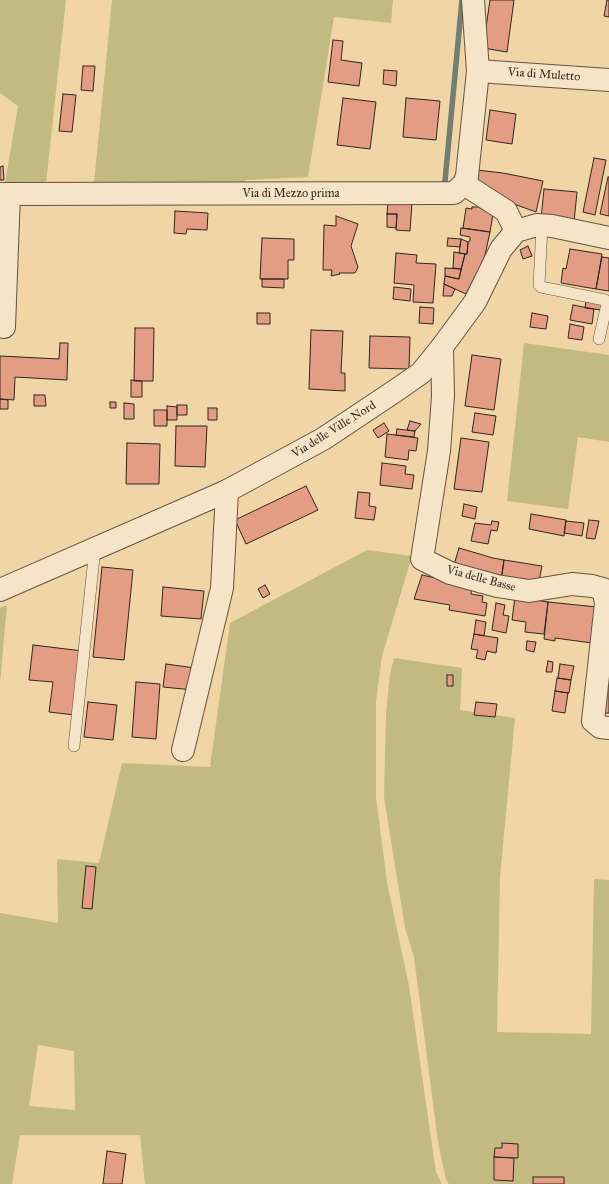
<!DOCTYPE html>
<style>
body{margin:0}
canvas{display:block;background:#f0d5a6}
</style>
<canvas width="609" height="1184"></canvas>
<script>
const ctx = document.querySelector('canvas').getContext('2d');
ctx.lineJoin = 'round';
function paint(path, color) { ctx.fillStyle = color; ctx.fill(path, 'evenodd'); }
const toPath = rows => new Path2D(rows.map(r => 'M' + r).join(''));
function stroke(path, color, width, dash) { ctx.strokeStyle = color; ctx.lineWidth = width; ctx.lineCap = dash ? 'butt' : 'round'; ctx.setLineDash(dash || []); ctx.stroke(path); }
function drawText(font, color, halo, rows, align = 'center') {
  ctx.font = font + ' "IM FELL Great Primer",serif'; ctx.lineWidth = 3.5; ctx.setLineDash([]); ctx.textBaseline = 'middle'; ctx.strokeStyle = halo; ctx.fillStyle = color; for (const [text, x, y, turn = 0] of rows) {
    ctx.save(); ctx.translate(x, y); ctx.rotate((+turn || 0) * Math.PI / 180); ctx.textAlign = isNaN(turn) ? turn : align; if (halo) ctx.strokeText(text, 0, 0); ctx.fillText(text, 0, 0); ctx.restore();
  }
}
paint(toPath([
 [0,0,66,0,46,183,5,183,18,106,0,93],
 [112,0,393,0,391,23,334,17,308,177,245,180,245,190,94,183],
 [524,343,609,355,609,442,578,437,568,509,507,501],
 [367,550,412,556,382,656,376,701,376,797,387,882,409,986,436,1172,442,1184,145,1184,140,1135,20,1135,12,1184,0,1184,0,913,58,923,57,859,99,863,122,763,210,767,230,623],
 [38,1045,74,1051,75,1110,29,1106],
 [7,605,0,684,0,608],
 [394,658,462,668,460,710,515,718,500,877,497,1032,591,1034,594,879,609,880,609,1184,449,1184,446,1180,438,1142,414,957,405,928,384,797,386,714,390,674]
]), '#c1bb82');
stroke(toPath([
 [445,181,462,0]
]), '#717e70', 5.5);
const building = toPath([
 [490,0,514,0,507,52,483,48,490,0],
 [607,0,609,0,609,17,604,16,607,0],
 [333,40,343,41,341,60,362,63,359,86,328,82,333,40],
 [83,66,95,66,93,91,81,90,83,66],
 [384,70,397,71,396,86,383,84,384,70],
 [63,94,76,95,72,132,59,131,63,94],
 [343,98,376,102,370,149,337,145,343,98],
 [406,98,440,101,436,140,403,137,406,98],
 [490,110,516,114,512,144,486,140,490,110],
 [594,158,606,160,595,215,583,212,594,158],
 [3,166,4,180,0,180,0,167,3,166],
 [477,170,503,173,543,181,536,212,497,198,477,181,477,170],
 [608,177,609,177,609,216,600,214,608,177],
 [544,189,577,192,574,222,541,219,544,189],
 [388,202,412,203,410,231,396,230,397,214,387,214,388,202],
 [472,207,478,207,493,214,490,232,463,228,466,208,472,209,472,207],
 [175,211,208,213,207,230,187,229,186,234,174,233,175,211],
 [387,214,397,214,396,228,387,227,387,214],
 [336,216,358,224,351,246,358,267,355,273,339,273,340,274,331,276,332,270,323,270,324,225,336,226,336,216],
 [461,228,490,232,484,260,466,294,444,284,445,276,459,279,465,254,467,254,468,242,470,241,470,237,460,235,461,228],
 [262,238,294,239,294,260,288,260,288,279,260,279,262,238],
 [448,238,461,239,460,247,447,246,448,238],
 [461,239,468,242,467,254,459,253,461,239],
 [528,246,532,256,523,259,520,250,528,246],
 [570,249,602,254,596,289,561,283,563,268,566,269,570,249],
 [454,252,465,254,461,269,453,268,454,252],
 [396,253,417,255,416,263,436,264,433,303,413,302,414,285,394,283,396,253],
 [602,257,609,258,609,291,596,289,602,257],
 [445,268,461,269,459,279,445,276,445,268],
 [262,279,284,279,284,288,262,287,262,279],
 [444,284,455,289,452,296,443,296,444,284],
 [394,287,411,289,410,301,393,299,394,287],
 [586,301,602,304,601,310,585,308,586,301],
 [573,305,594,309,592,324,570,320,573,305],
 [420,307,434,308,433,324,419,323,420,307],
 [257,313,270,313,270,324,257,324,257,313],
 [532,313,548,316,546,329,530,327,532,313],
 [570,324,584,327,582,340,568,338,570,324],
 [135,328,154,328,153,381,134,381,135,328],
 [311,330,343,331,341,373,345,373,345,391,309,389,311,330],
 [370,336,410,337,409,369,369,368,370,336],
 [60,343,68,343,67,380,15,377,14,400,0,399,0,356,59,359,60,343],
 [472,355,501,359,494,410,465,406,472,355],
 [131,380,142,381,142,397,131,397,131,380],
 [34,395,45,395,46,406,34,406,34,395],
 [0,399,8,400,8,409,0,409,0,399],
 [110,402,116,402,116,408,110,408,110,402],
 [124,403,134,404,134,419,124,419,124,403],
 [177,405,187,405,187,415,177,415,177,405],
 [167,406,177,407,177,420,167,420,167,406],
 [208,408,217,408,217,420,208,420,208,408],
 [154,410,167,410,167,426,154,426,154,410],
 [475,413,496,416,493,435,472,432,475,413],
 [410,421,421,424,415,431,407,430,410,421],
 [384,423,389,431,378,438,373,430,384,423],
 [176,426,207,426,205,467,175,466,176,426],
 [397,429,415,431,414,437,396,435,397,429],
 [387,434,418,438,416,451,409,450,408,460,385,457,387,434],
 [461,438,489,442,482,492,454,489,461,438],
 [127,443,160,444,159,484,126,484,127,443],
 [382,463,406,466,405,474,414,475,412,489,380,485,382,463],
 [306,486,318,510,246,544,235,520,306,486],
 [358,492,370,493,369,506,376,507,374,520,355,518,358,492],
 [464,504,477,507,475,519,462,516,464,504],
 [531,514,566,520,564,536,529,529,531,514],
 [589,520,599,521,595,539,586,538,589,520],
 [492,521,499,522,497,531,491,530,488,544,471,541,475,523,491,525,492,521],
 [566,521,584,523,582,536,564,533,566,521],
 [459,548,493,558,504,560,501,582,453,568,459,548],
 [504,560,542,566,538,587,501,581,504,560],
 [102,567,133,570,124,660,93,657,102,567],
 [422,575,472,586,471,594,483,596,482,602,487,603,485,616,449,610,450,605,414,599,422,575],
 [265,585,270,594,263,598,258,589,265,585],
 [163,587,204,591,201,619,161,616,163,587],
 [515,597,548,602,544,634,525,632,526,622,512,620,515,597],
 [548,602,597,607,592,643,555,638,555,641,544,639,548,602],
 [496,603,505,605,503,615,509,616,506,633,492,630,496,603],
 [476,620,486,622,484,636,474,634,476,620],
 [474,634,498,638,496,653,487,651,485,660,476,658,478,650,471,649,474,634],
 [527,641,536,642,534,652,526,650,527,641],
 [33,645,83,651,75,715,49,712,53,682,29,680,33,645],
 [548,661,553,662,552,672,546,672,548,661],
 [166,664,195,668,193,690,163,687,166,664],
 [560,664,574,666,571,680,558,678,560,664],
 [447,675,453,675,453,686,447,686,447,675],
 [557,678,571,680,569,693,555,691,557,678],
 [136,682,160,684,156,739,132,737,136,682],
 [605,684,609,685,609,713,602,713,605,684],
 [555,691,568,693,565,713,552,711,555,691],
 [88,702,117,705,113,740,84,737,88,702],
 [476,702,497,704,495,717,474,715,476,702],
 [86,866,96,867,92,909,82,908,86,866],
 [502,1143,518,1144,518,1158,494,1157,495,1148,502,1148,502,1143],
 [107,1151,126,1154,122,1184,103,1184,107,1151],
 [494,1157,514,1158,513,1181,494,1180,494,1157],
 [533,1177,564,1177,564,1184,533,1184,533,1177]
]);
paint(building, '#e39d84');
stroke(building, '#332620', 1);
const service = toPath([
 [542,226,539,285,541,287,605,300,607,304,599,339],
 [74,746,95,548]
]);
const minor = toPath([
 [478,71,609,80],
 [464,184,506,211,516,231],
 [0,194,454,193,464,184,467,176,478,71,473,0],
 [4,327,9,194],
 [442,347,443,396,439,451,422,559,450,573,497,586,529,591,572,584,592,586,603,589,606,603,593,721,600,727,609,728],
 [183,750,222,588,227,491]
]);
const tertiary = toPath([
 [0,590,227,491,323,439,395,391,421,373,442,347,475,302,501,249,516,231,537,225,552,226,609,238]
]);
stroke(service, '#625242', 12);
stroke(minor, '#625242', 24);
stroke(tertiary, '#625242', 24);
stroke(service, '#f5e4c5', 11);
stroke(minor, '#f5e4c5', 22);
stroke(tertiary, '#f5e4c5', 22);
drawText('12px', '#332620', '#f5e4c5', [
 ["Via di Muletto",544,75,4],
 ["Via di Mezzo prima",291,194],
 ["Via delle Ville Nord",334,430,-32],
 ["Via delle Basse",481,579,15]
]);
</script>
